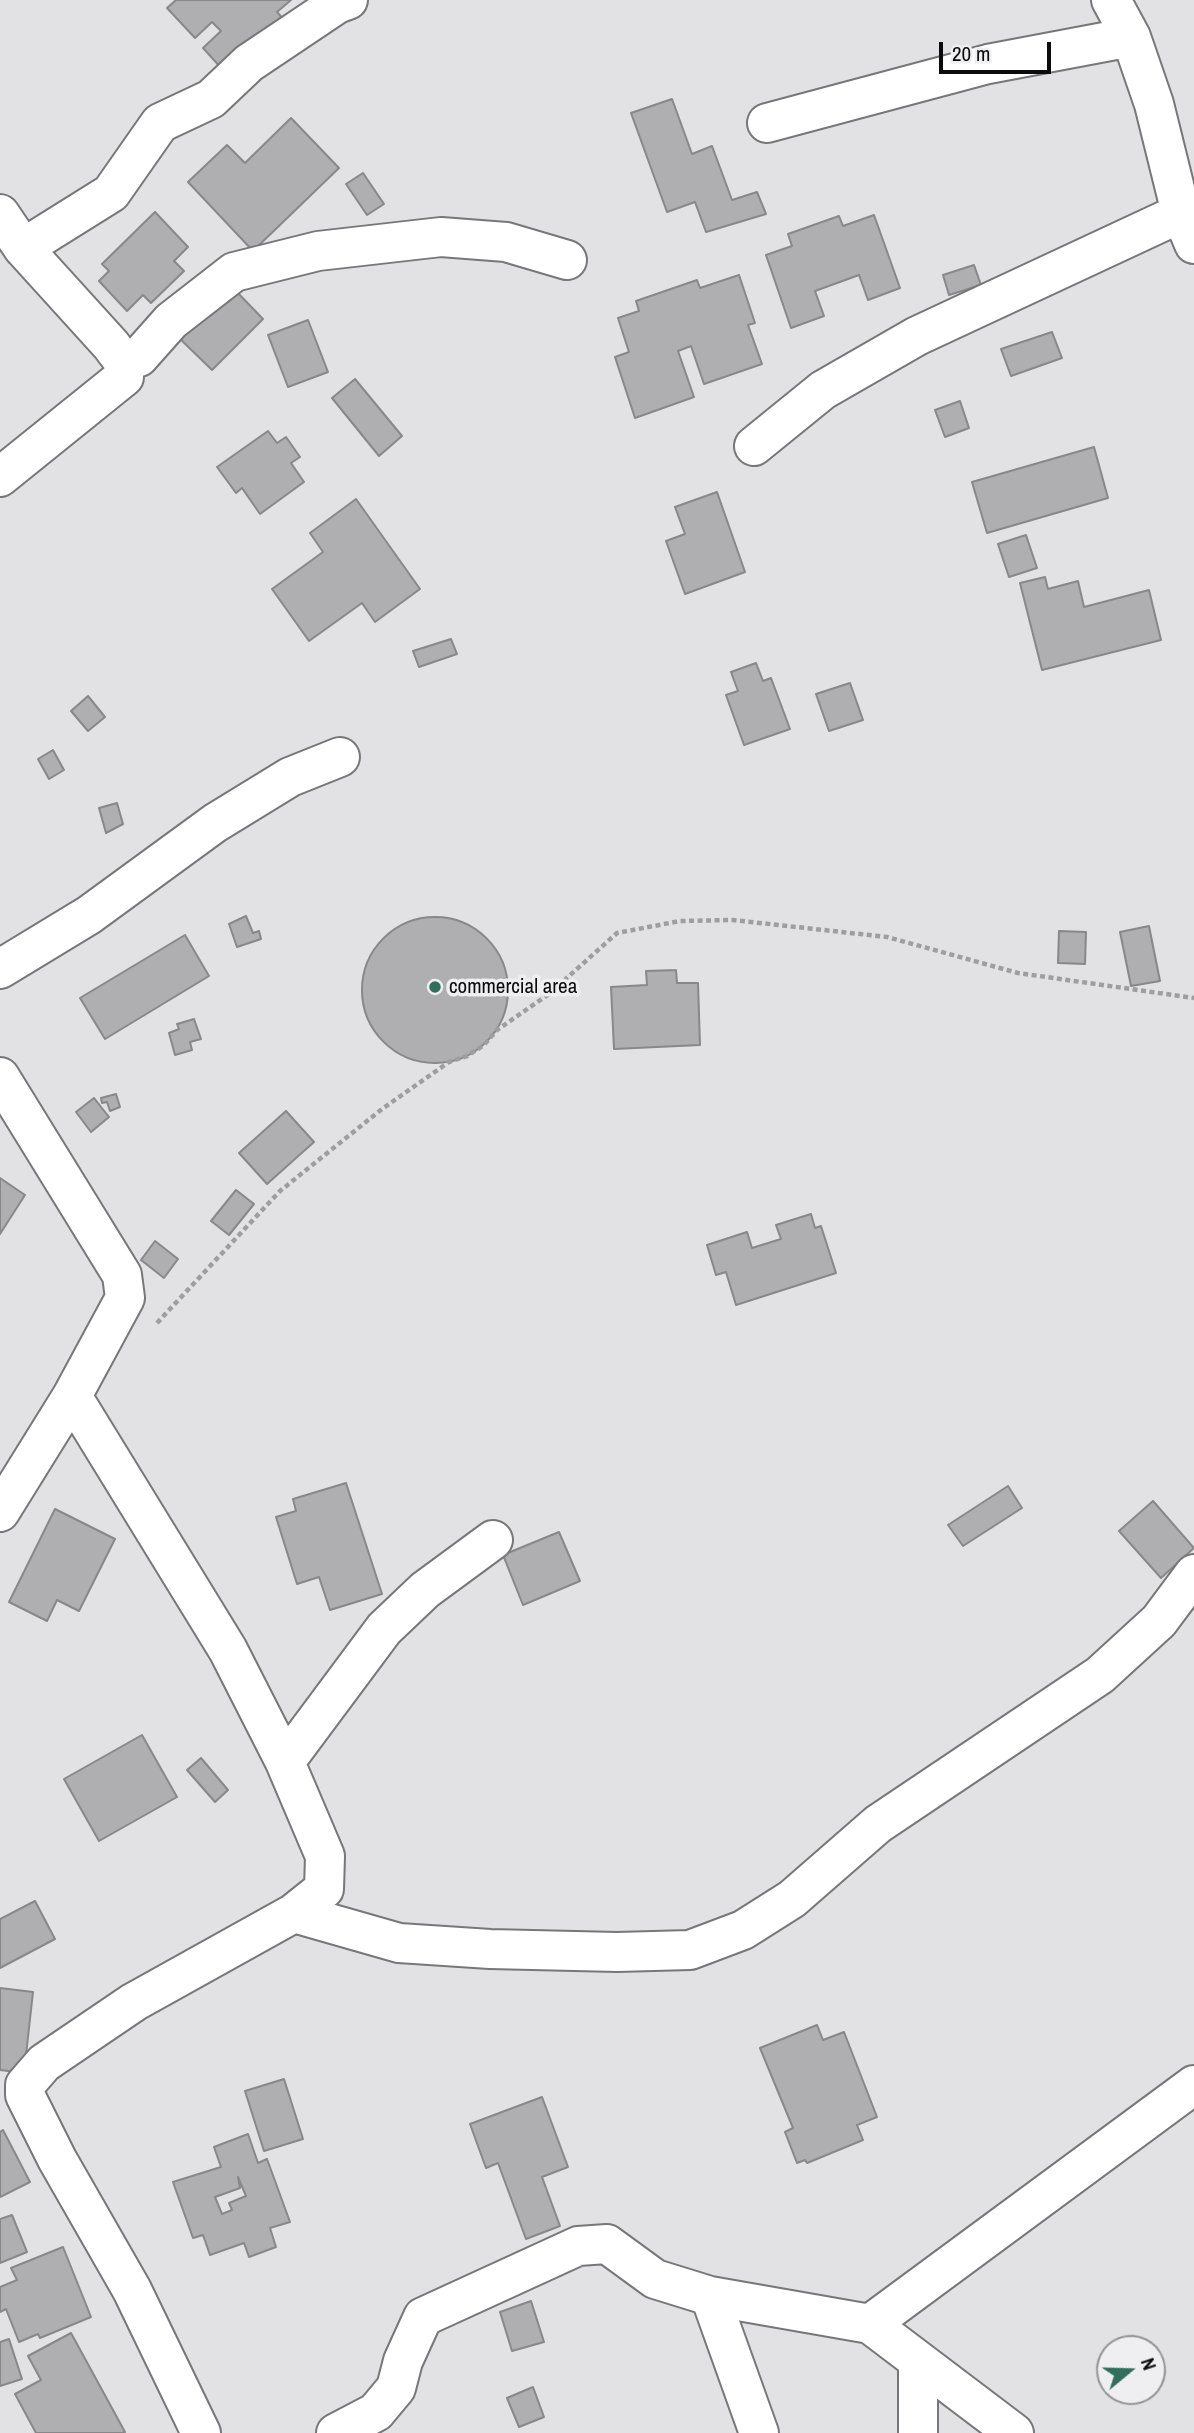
<!DOCTYPE html>
<style>
body{margin:0}
#map{position:relative;width:1194px;height:2433px;overflow:hidden;background:#e2e1e4;font-family:"Archivo Narrow",sans-serif}
canvas{display:block}
.north{position:absolute;left:1096px;top:2335px;width:70px;height:70px;box-sizing:border-box;background:#efeef1;border:2px solid #949395;border-radius:50%;rotate:71deg;font-size:19px;font-weight:700;line-height:28px;text-align:center;color:#0c0b0c}
.north::after{content:'';display:block;margin:auto;width:24px;height:32px;background:#316f5c;clip-path:polygon(50% 0,100% 100%,50% 72%,0 100%)}
.scale{position:absolute;left:939px;top:42px;width:112px;height:32px;box-sizing:border-box;border:4px solid #0c0b0c;border-top:0;padding-left:9px;font-size:21px;line-height:24px;white-space:nowrap;color:#0c0b0c;-webkit-text-stroke:5px #efeef1;paint-order:stroke}
</style>
<div id="map">
<canvas width="1194" height="2433"></canvas>
<div class="north">N</div>
<div class="scale">20 m</div>
</div>
<script>
const ctx = document.querySelector('canvas').getContext('2d');
ctx.lineJoin = 'round';
function paint(path, color) { ctx.fillStyle = color; ctx.fill(path, 'evenodd'); }
const toPath = rows => new Path2D(rows.map(r => 'M' + r).join(''));
function stroke(path, color, width, dash) { ctx.strokeStyle = color; ctx.lineWidth = width; ctx.lineCap = dash ? 'butt' : 'round'; ctx.setLineDash(dash || []); ctx.stroke(path); }
function drawText(font, color, halo, rows, align = 'center') {
  ctx.font = font + ' "Archivo Narrow",sans-serif'; ctx.lineWidth = 7; ctx.setLineDash([]); ctx.textBaseline = 'middle'; ctx.strokeStyle = halo; ctx.fillStyle = color; for (const [text, x, y, turn = 0] of rows) {
    ctx.save(); ctx.translate(x, y); ctx.rotate((+turn || 0) * Math.PI / 180); ctx.textAlign = isNaN(turn) ? turn : align; if (halo) ctx.strokeText(text, 0, 0); ctx.fillText(text, 0, 0); ctx.restore();
  }
}
const building = toPath([
 [176,0,291,0,277,12,287,23,222,69,203,48,221,31,212,22,195,38,167,8,176,0],
 [672,99,692,154,712,146,732,200,757,192,766,214,706,232,695,202,667,212,631,113,672,99],
 [291,118,339,168,253,251,188,182,227,145,245,163,291,118],
 [363,173,384,204,367,215,346,184,363,173],
 [155,212,188,247,174,261,184,271,151,303,143,295,127,311,99,281,109,271,102,264,155,212],
 [874,215,900,288,868,300,859,275,815,291,824,316,791,328,766,255,792,246,788,234,839,216,843,226,874,215],
 [974,265,981,285,949,295,943,275,974,265],
 [739,275,755,323,748,325,762,364,704,384,691,346,678,351,694,397,635,418,615,357,629,352,618,318,639,311,636,301,697,280,700,288,739,275],
 [236,291,263,319,212,370,177,336,236,291],
 [308,320,328,372,288,387,268,335,308,320],
 [1052,332,1062,358,1011,376,1001,349,1052,332],
 [355,379,402,436,379,456,332,398,355,379],
 [960,401,969,428,945,437,935,410,960,401],
 [268,431,277,443,286,437,300,457,291,463,304,482,260,514,242,488,236,493,217,467,268,431],
 [1094,447,1108,498,987,533,972,482,1094,447],
 [717,492,745,572,685,594,666,541,685,534,675,507,717,492],
 [356,499,420,589,375,622,362,603,309,641,272,589,323,552,310,533,356,499],
 [1026,535,1037,568,1009,577,998,544,1026,535],
 [1045,577,1048,589,1078,581,1084,607,1149,590,1161,640,1042,670,1020,583,1045,577],
 [451,639,457,654,419,667,413,651,451,639],
 [756,663,763,681,771,678,790,729,744,745,726,695,738,691,731,672,756,663],
 [850,683,863,720,829,731,816,694,850,683],
 [88,696,105,717,88,731,71,711,88,696],
 [53,750,64,770,49,779,38,759,53,750],
 [117,803,123,824,106,833,99,808,117,803],
 [246,916,253,933,259,931,261,939,237,947,229,924,246,916],
 '362 990a73 73 0 1 1 146 0a73 73 0 1 1-146 0Z',
 [1149,926,1160,981,1131,986,1120,932,1149,926],
 [1059,931,1086,932,1085,964,1058,963,1059,931],
 [185,935,209,976,105,1039,80,998,185,935],
 [676,970,677,983,698,983,700,1045,614,1049,611,987,647,985,646,971,676,970],
 [194,1019,201,1039,190,1042,192,1050,175,1055,169,1033,179,1029,177,1024,194,1019],
 [116,1094,120,1107,110,1111,107,1102,102,1103,101,1098,116,1094],
 [94,1098,109,1117,91,1132,76,1112,94,1098],
 [286,1111,314,1142,267,1184,239,1153,286,1111],
 [0,1178,25,1195,0,1234,0,1178],
 [236,1190,254,1204,229,1235,211,1221,236,1190],
 [811,1214,815,1228,821,1226,836,1273,736,1305,726,1272,716,1275,707,1245,747,1232,752,1248,781,1239,776,1225,811,1214],
 [155,1241,178,1259,164,1278,141,1260,155,1241],
 [346,1483,382,1594,330,1610,319,1577,297,1584,276,1517,296,1511,293,1499,346,1483],
 [1008,1486,1022,1508,963,1546,948,1525,1008,1486],
 [1153,1501,1194,1548,1161,1578,1119,1531,1153,1501],
 [55,1509,115,1539,79,1611,57,1600,47,1621,9,1602,55,1509],
 [559,1532,580,1581,523,1605,503,1555,559,1532],
 [142,1735,177,1797,99,1841,64,1779,142,1735],
 [201,1758,228,1790,215,1802,187,1770,201,1758],
 [35,1901,55,1939,0,1968,0,1919,35,1901],
 [0,1988,33,1992,24,2073,0,2070,0,1988],
 [817,2025,823,2040,844,2032,877,2117,857,2125,863,2140,807,2163,805,2160,797,2163,785,2132,793,2128,760,2048,817,2025],
 [284,2079,303,2139,264,2151,245,2091,284,2079],
 [542,2097,568,2167,542,2177,560,2226,526,2239,498,2163,486,2168,470,2124,542,2097],
 [3,2130,30,2182,0,2197,0,2132,3,2130],
 [248,2134,258,2163,267,2159,290,2222,270,2228,276,2247,249,2257,244,2243,210,2255,203,2235,193,2238,173,2182,221,2167,214,2147,248,2134],
 [238,2177,246,2196,229,2203,232,2210,222,2214,215,2197,240,2188,238,2177],
 [12,2215,27,2252,0,2263,0,2219,12,2215],
 [63,2247,91,2317,40,2338,38,2334,19,2342,6,2309,0,2312,0,2287,17,2280,11,2268,63,2247],
 [531,2301,544,2342,512,2351,500,2312,531,2301],
 [71,2333,125,2432,122,2433,36,2433,15,2394,41,2380,28,2356,71,2333],
 [9,2339,22,2379,0,2386,0,2342,9,2339],
 [533,2387,544,2417,519,2427,507,2398,533,2387]
]);
paint(building, '#afaeb1');
stroke(building, '#88878a', 2);
const minor = toPath([
 [1111,0,1131,37,1154,104,1181,213,1194,244],
 [767,123,988,64,1131,37],
 [0,214,23,248,111,345,123,361,124,377,0,477],
 [23,248,111,193,160,123,211,99,249,63,337,4,348,0],
 [123,361,139,357,171,321,234,272,318,251,441,237,506,242,567,260],
 [754,446,823,390,917,336,1181,213],
 [0,969,89,915,215,823,290,777,340,757],
 [0,1077,122,1275,125,1298,72,1396,0,1512],
 [72,1396,228,1650,285,1762,325,1856,324,1889,294,1913,134,2002,44,2063,25,2085,25,2095,57,2159,132,2290,201,2433],
 [285,1762,384,1629,425,1590,493,1540],
 [294,1913,399,1943,490,1949,617,1952,690,1950,743,1930,792,1899,878,1824,1100,1675,1159,1621,1194,1574],
 [870,2324,1194,2085],
 [918,2361,918,2433],
 [336,2433,376,2412,396,2388,403,2361,423,2317,578,2246,607,2244,655,2279,710,2296],
 [759,2433,710,2296,870,2324,1014,2433]
]);
stroke(minor, '#777679', 42);
stroke(toPath([
 [157,1323,280,1191,382,1109,449,1062,467,1056,484,1045,497,1030,549,994,617,933,680,921,733,920,887,937,1018,973,1194,998]
]), '#9e9d9f', 4.5, [5, 3.5]);
stroke(minor, '#fff', 38);
for (const [x, y, r, color] of [
 [435,987,7,"#316f5c"]
]) { const dot = new Path2D(); dot.arc(x, y, r, 0, 2 * Math.PI); ctx.fillStyle = color; ctx.fill(dot); stroke(dot, '#efeef1', 2.5); }
drawText('21px', '#0c0b0c', '#efeef1', [
 ["commercial area",449,987]
], 'left');
</script>
